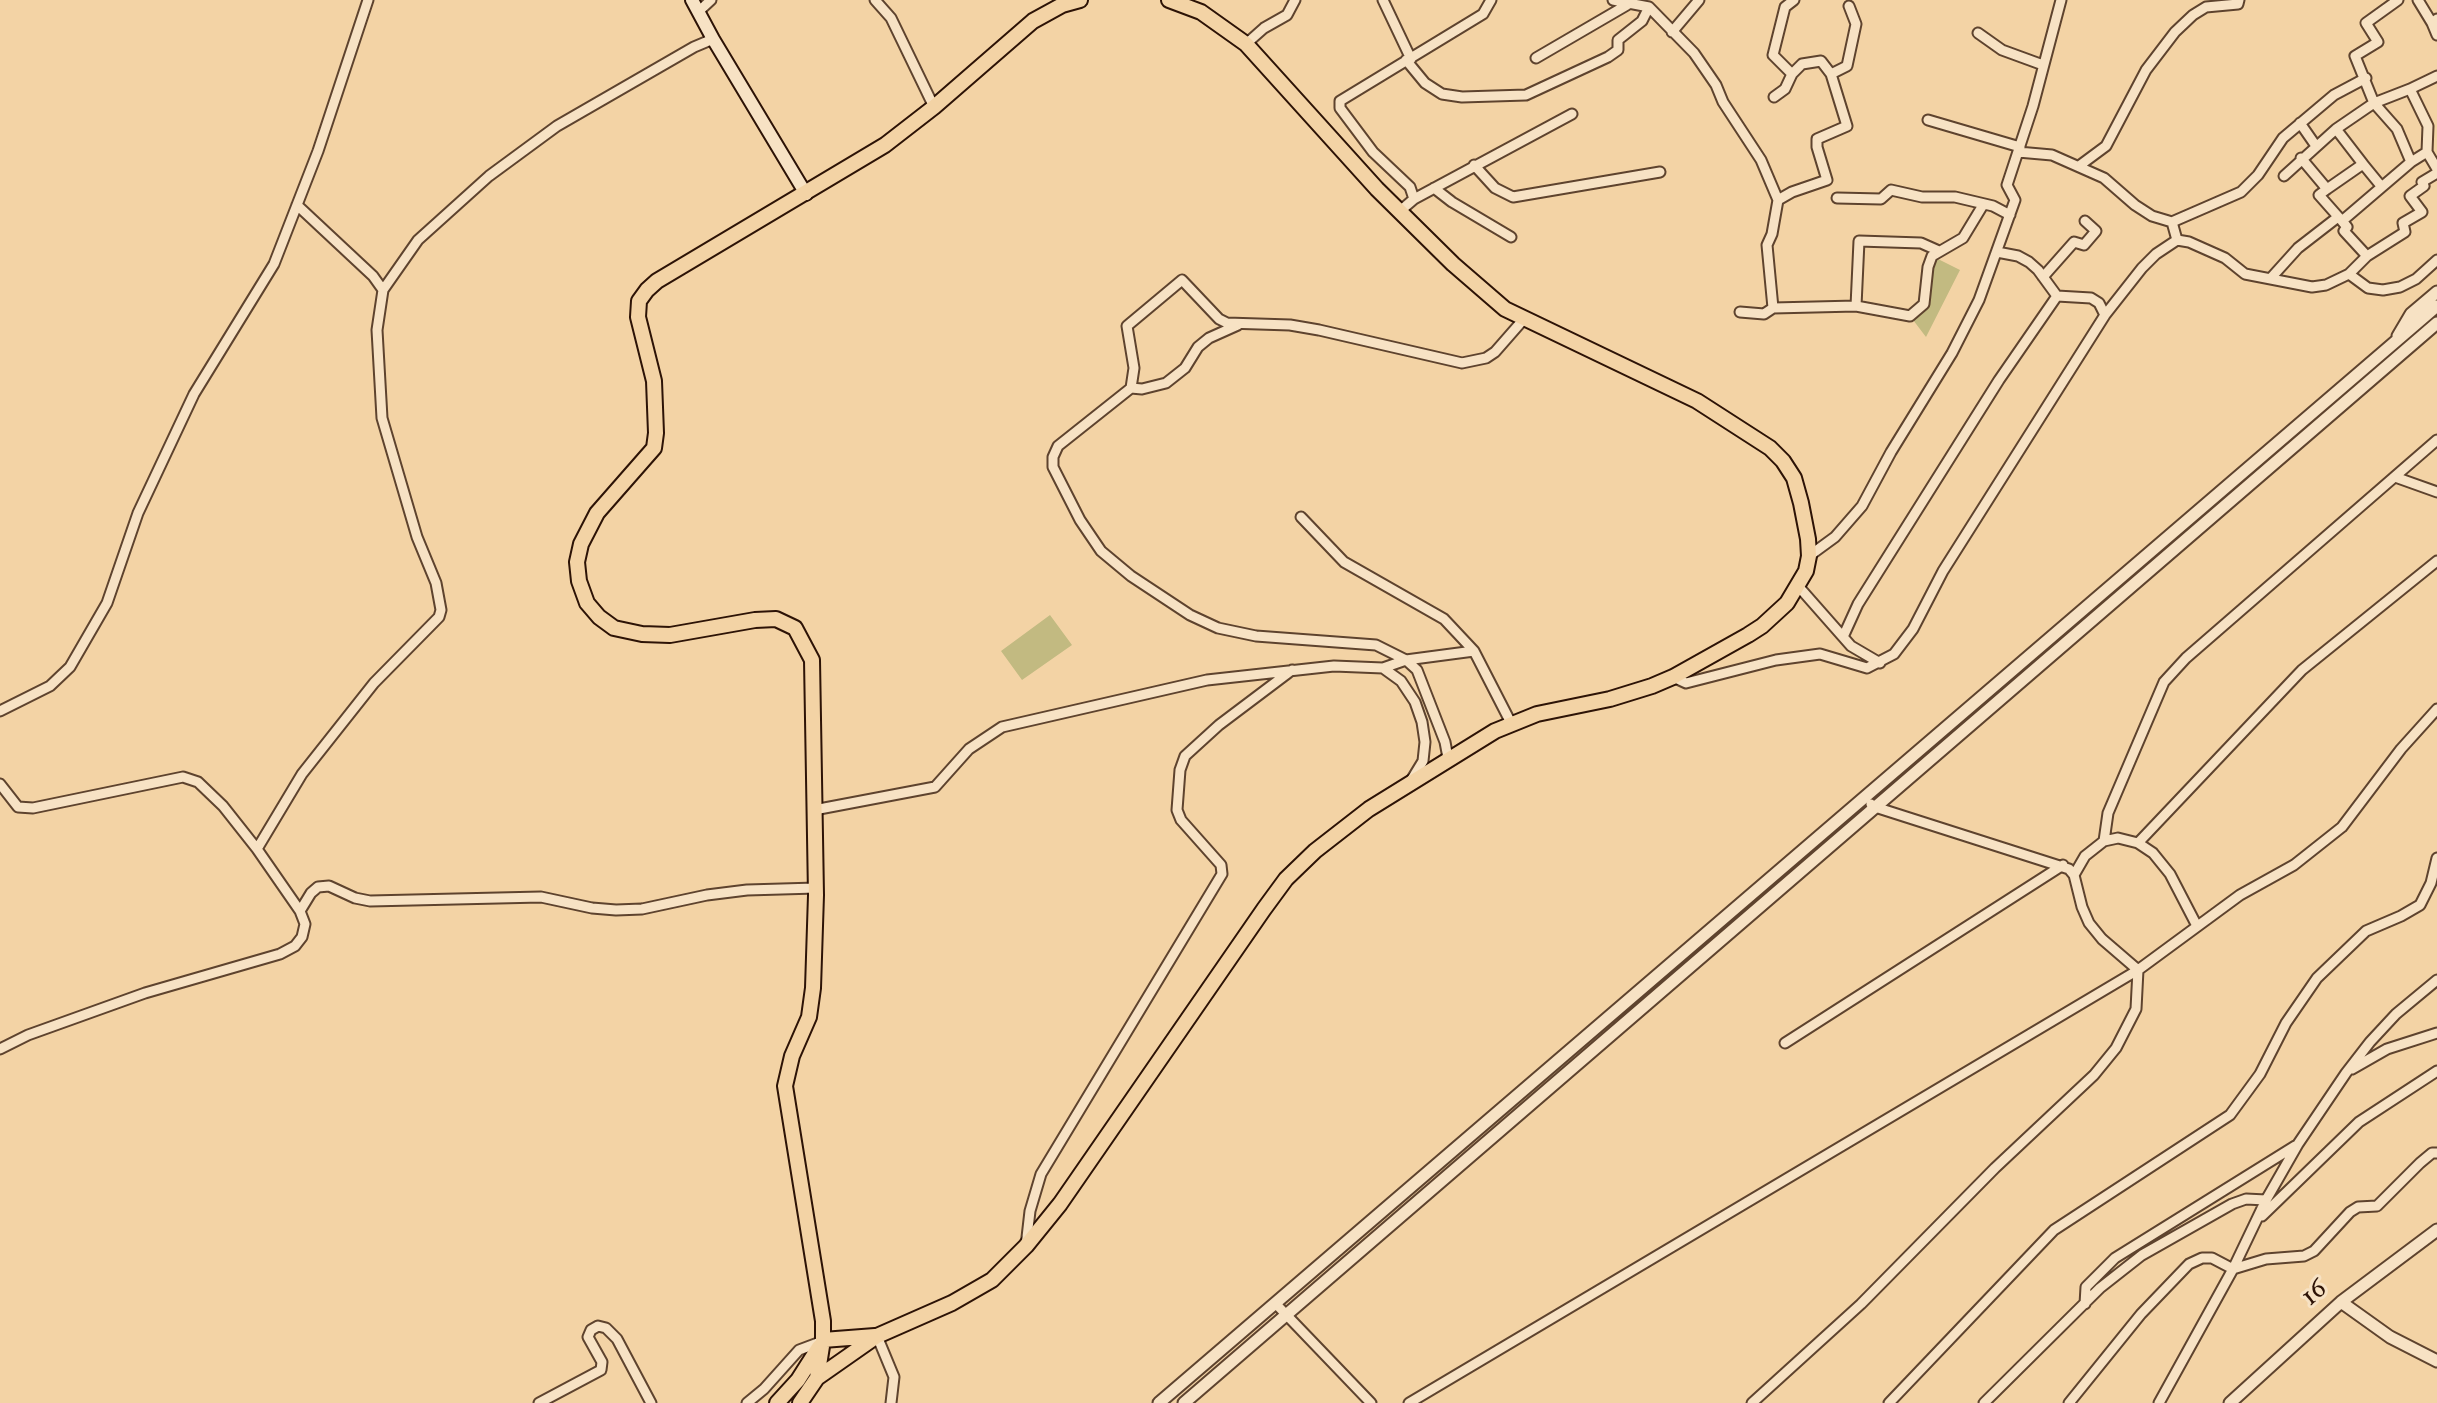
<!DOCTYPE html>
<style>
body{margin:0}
canvas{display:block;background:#f3d3a5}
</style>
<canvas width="2437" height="1403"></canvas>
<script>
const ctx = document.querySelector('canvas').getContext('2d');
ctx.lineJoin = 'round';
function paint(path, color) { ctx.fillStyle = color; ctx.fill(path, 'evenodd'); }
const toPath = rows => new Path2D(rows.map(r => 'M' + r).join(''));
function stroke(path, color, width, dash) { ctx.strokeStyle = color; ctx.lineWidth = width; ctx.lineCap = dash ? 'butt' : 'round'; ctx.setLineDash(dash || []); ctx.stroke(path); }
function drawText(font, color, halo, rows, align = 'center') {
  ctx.font = font + ' "IM FELL Double Pica",serif'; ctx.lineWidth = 6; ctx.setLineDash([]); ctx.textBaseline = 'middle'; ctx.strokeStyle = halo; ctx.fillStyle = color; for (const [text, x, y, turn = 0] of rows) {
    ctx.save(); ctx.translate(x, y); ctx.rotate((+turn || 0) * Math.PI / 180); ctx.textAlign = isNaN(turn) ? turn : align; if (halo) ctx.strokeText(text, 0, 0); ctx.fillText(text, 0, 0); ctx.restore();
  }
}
paint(toPath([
 [1932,256,1960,270,1926,337,1910,316,1919,309],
 [1050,615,1072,645,1022,680,1001,651]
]), '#c2ba81');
const minor = toPath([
 [875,0,891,18,934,107],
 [1383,0,1411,59],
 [1613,0,1649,7,1694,53,1716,85,1723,102,1761,160,1778,200,1772,234,1767,245,1773,308],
 [2398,0,2366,23,2378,42,2355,56,2374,103,2410,89,2428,126,2427,152],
 [2418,0,2432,23,2437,19],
 [698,12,711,0],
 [2432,23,2437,35],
 [1672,32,1699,0],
 [1978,33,2002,50,2043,65],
 [1246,44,1264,28,1287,15,1295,0],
 [1536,58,1627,5],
 [1406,60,1425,83,1442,94,1462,97,1526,95,1608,57,1618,50,1618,40,1642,21,1649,7],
 [1792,74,1773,55,1785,7,1794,0],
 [2410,89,2437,76],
 [1774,97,1785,89,1792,74,1802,64,1821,61,1831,74],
 [1928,120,2020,147],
 [2300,123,2316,146],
 [2336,129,2374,103,2397,129,2411,162],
 [2018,152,2052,155,2104,178,2135,205,2152,216,2172,222,2177,240],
 [2301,158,2327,189,2319,195,2342,221],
 [1474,165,1495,188,1513,197,1660,172],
 [2079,166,2106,146,2146,70,2175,32,2193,15,2206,7,2238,4,2239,0],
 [2284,176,2336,129,2363,164],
 [1434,188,1452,202,1511,237],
 [2327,189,2363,164,2381,186],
 [1837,198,1881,199,1891,190,1922,197,1955,197,1993,206,2010,215],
 [1414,199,1410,187,1373,152,1340,108,1340,101,1483,14,1491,0],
 [1778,200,1792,192,1827,180,1817,147,1817,139,1847,126,1831,74,1847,66,1856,24,1849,6],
 [297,205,373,276,383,290],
 [1400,211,1414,199,1572,114],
 [2172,222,2241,192,2258,175,2283,138,2334,95,2366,78],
 [1997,252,2018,256,2029,262,2038,270,2057,296,2091,298,2099,303,2105,315],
 [2367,256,2344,231,2347,227,2342,221,2411,162,2427,152,2437,169],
 [2349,274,2368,288,2383,290,2400,287,2416,279,2437,260],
 [2043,277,2074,242,2084,245,2096,231,2085,221],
 [2270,279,2298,248,2338,217],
 [1856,306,1859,241,1921,243,1939,251],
 [1740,312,1764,314,1773,308,1856,306,1910,316,1924,304,1928,267,1932,256,1963,238,1983,205],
 [1131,388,1142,389,1166,383,1185,368,1198,347,1209,338,1238,325],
 [2395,477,2437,492],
 [1301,517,1344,562,1444,619,1474,651,1511,723],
 [1809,556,1835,537,1862,506,1891,452,1952,353,1979,300,2015,200,2007,185,2033,106,2061,0],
 [1799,587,1851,646,1880,663],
 [1843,637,1858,604,1999,380,2057,296],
 [1383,668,1401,681,1415,702,1422,722,1425,742,1423,761,1412,779],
 [1673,677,1686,683,1776,660,1820,654,1867,668,1894,654,1913,629,1943,571,2105,315,2142,268,2156,254,2177,240,2189,242,2225,258,2245,274,2312,287,2326,285,2349,274,2367,256,2405,232,2403,223,2422,212,2410,196,2424,186,2422,182,2437,173],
 [0,711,50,686,70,667,107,603,138,513,194,394,274,264,318,151,368,0],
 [1448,758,1445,742,1417,670,1406,660,1376,645,1256,636,1218,628,1190,615,1131,576,1101,551,1080,520,1053,467,1053,457,1058,446,1131,388,1134,368,1127,326,1182,280,1219,319,1227,323,1290,325,1319,330,1462,363,1486,358,1495,352,1523,320],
 [0,784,18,807,33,808,183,777,198,782,223,806,257,849,300,911,305,924,302,937,295,946,280,954,145,993,28,1035,0,1049],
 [814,810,935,787,969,749,1002,727,1207,680,1334,666,1383,668,1406,660,1474,651],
 [2104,841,2108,813,2164,682,2186,658,2437,440],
 [2138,843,2302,670,2437,561],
 [257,849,302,774,374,683,439,617,441,610,436,583,417,537,382,418,377,330,383,290,418,240,489,176,557,126,694,47,713,39],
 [2074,875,2085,856,2104,841,2118,838,2138,843,2153,853,2170,874,2197,926],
 [300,911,311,893,318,887,329,886,355,898,370,901,541,897,592,908,616,910,642,909,707,895,747,890,816,888],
 [1785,1043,2063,865],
 [2352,1069,2387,1049,2437,1033],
 [2262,1216,2359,1122,2437,1071],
 [1026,1246,1030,1211,1041,1174,1222,874,1221,865,1181,820,1177,810,1180,770,1185,756,1219,725,1292,670],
 [1276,1304,1371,1403],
 [2085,1304,2086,1287,2115,1258,2295,1146],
 [877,1336,894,1377,891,1403],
 [539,1403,601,1370,602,1362,588,1337,591,1330,598,1326,606,1328,617,1339,651,1403],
 [747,1403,764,1389,799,1350,823,1341],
 [1409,1403,2138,970,2240,895,2294,865,2342,827,2401,749,2437,709],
 [1752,1403,1861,1304,1995,1168,2094,1075,2116,1048,2136,1009,2138,970,2102,939,2089,923,2082,907,2074,875,2069,869,1875,807,1871,804],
 [1889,1403,2054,1230,2230,1115,2260,1074,2286,1023,2317,978,2366,931,2401,916,2420,905,2431,883,2437,858],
 [1984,1403,2100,1288,2142,1255,2232,1204,2246,1199,2266,1200],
 [2069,1403,2141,1314,2189,1264,2202,1258,2212,1258,2233,1269,2266,1259,2304,1256,2314,1251,2350,1212,2358,1207,2377,1206,2420,1163,2432,1153,2437,1153],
 [2159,1403,2233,1269,2266,1200,2298,1144,2346,1073,2370,1042,2396,1014,2437,980]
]);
const tertiary = toPath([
 [2398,336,2411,314,2437,292],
 [2341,1302,2390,1337,2437,1361],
 [1159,1403,2437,306],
 [1184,1403,2437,323],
 [2230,1403,2341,1302,2437,1230]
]);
const secondary = toPath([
 [692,0,713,39,806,194]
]);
const primary = toPath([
 [823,1340,875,1336],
 [817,1378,877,1336,952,1303,992,1280,1026,1246,1060,1204,1264,909,1286,879,1315,851,1369,809,1495,731,1537,714,1610,699,1652,686,1673,677,1748,635,1762,626,1787,603,1806,571,1809,556,1808,539,1801,503,1794,478,1783,461,1770,448,1697,401,1505,309,1453,264,1377,189,1246,44,1201,12,1169,0],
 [777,1403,798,1380,819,1347],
 [800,1403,817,1378,823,1340,823,1321,785,1086,792,1056,809,1017,813,988,816,895,812,660,795,628,776,619,755,620,670,635,642,634,614,628,599,617,587,603,579,581,577,562,581,544,597,513,654,448,656,433,654,381,638,317,639,301,647,290,657,281,885,145,934,107,1033,21,1062,5,1080,0]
]);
stroke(minor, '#5e432e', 13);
stroke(tertiary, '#5e432e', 15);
stroke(secondary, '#2d1306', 16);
stroke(primary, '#2d1306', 18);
stroke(minor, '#f7e2c4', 9);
stroke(tertiary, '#f7e2c4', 11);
stroke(secondary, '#f7e2c4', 12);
stroke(primary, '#f3d3a5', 14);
drawText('28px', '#2d1306', '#f7e2c4', [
 ["16",2315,1294,-40]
]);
</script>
